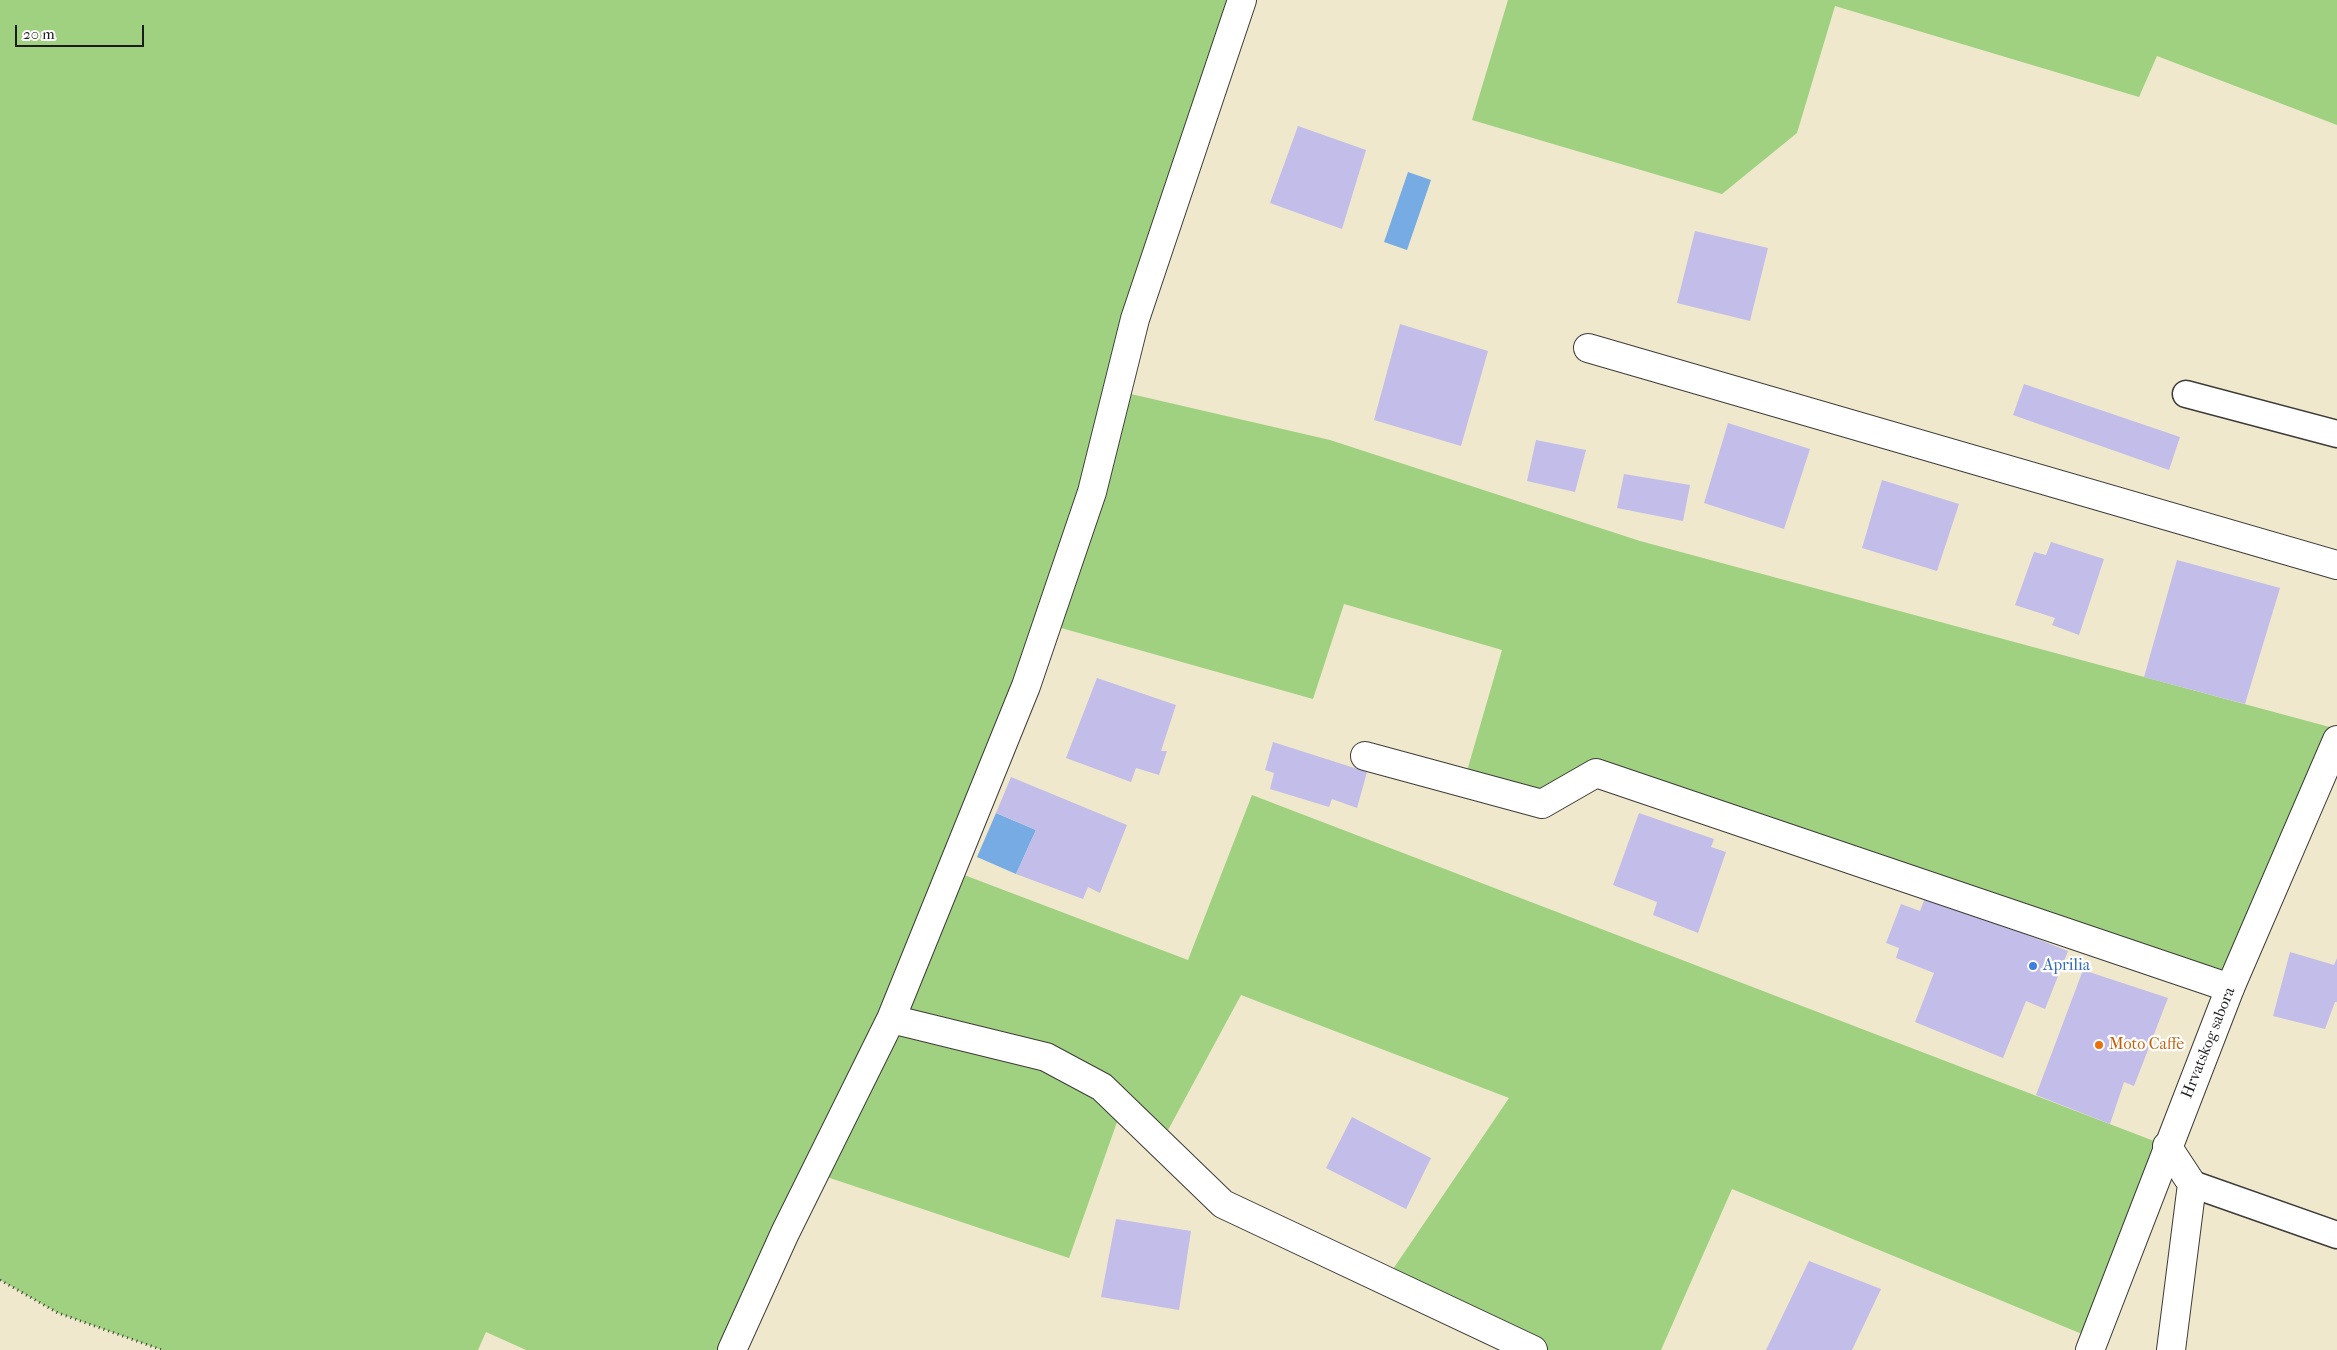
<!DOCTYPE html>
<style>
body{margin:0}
#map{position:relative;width:2337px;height:1350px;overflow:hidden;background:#f0e8cd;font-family:"IM FELL French Canon",serif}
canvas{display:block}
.scale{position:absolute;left:15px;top:25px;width:129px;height:22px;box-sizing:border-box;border:2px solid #1c1c1c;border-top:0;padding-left:6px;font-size:15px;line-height:18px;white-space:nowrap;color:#1c1c1c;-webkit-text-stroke:4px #fff;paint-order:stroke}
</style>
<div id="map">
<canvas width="2337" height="1350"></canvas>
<div class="scale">20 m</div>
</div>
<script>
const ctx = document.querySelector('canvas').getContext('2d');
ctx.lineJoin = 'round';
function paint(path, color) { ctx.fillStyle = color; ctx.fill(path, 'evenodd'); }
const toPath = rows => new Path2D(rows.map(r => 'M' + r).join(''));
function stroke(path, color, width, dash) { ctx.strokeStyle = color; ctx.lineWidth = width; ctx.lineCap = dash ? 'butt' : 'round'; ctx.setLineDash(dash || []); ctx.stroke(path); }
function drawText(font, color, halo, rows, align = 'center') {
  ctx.font = font + ' "IM FELL French Canon",serif'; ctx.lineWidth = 4.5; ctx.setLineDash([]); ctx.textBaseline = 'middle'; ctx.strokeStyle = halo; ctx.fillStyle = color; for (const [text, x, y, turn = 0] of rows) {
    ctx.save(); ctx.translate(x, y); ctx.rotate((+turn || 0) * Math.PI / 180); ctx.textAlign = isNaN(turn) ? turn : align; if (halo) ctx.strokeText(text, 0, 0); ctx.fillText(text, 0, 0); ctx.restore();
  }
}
paint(toPath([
 [0,0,1243,0,1118,391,1330,440,1640,541,2337,729,2230,988,1592,761,1545,796,1467,771,1502,650,1344,604,1313,699,1047,624,951,870,1188,960,1252,795,2167,1146,2094,1339,1732,1189,1661,1350,1535,1350,1387,1278,1509,1098,1241,995,1160,1145,1122,1108,1069,1258,815,1173,732,1350,526,1350,486,1332,478,1350,162,1350,58,1313,0,1280],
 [1508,0,2337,0,2337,125,2157,56,2139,97,1835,6,1797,133,1722,194,1472,120]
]), '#9fd180');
paint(toPath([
 [1408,172,1431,180,1407,250,1384,242],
 [996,813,1036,830,1016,874,977,857]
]), '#77abe4');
paint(toPath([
 [1298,126,1366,150,1342,229,1270,203],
 [1695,231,1768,248,1750,321,1677,303],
 [1400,324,1488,351,1461,446,1374,420],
 [2024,384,2180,437,2169,470,2013,415],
 [1728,423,1810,449,1784,529,1704,503],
 [1536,440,1586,450,1575,492,1527,481],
 [1624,474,1690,485,1683,521,1617,508],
 [1882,480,1959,504,1937,571,1862,548],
 [2051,542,2104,559,2079,635,2052,625,2055,618,2015,605,2034,552,2046,555],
 [2177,560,2280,588,2245,704,2144,677],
 [1097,678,1176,705,1161,751,1167,751,1159,775,1136,768,1131,782,1066,758],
 [1273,742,1367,772,1357,808,1332,799,1329,807,1270,789,1274,773,1265,770],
 [1011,777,1127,825,1100,893,1088,887,1083,899,1016,874,1036,830,996,813],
 [1639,813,1714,839,1711,847,1726,852,1698,933,1653,915,1657,902,1613,885],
 [1926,895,2068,951,2045,1009,2026,1001,2003,1058,1915,1022,1934,973,1896,958,1899,948,1886,943,1901,904,1920,911],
 [2290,952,2334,965,2337,958,2337,1002,2335,1002,2325,1029,2273,1016],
 [2083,970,2168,998,2134,1086,2124,1082,2110,1124,2036,1095],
 [1352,1117,1431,1158,1406,1209,1326,1168],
 [1116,1219,1191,1231,1179,1310,1101,1297],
 [1809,1261,1881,1289,1852,1350,1766,1350]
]), '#c2bde9');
const lane = toPath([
 [2186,394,2337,434],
 [2192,1184,2337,1235]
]);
const street = toPath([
 [1588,348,2337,565],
 [1365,756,1542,804,1596,773,2230,988],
 [891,1019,1046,1057,1102,1087,1223,1204,1533,1350],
 [2167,1146,2192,1184,2171,1350],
 [732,1350,785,1233,891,1019,1026,686,1092,492,1135,319,1242,0]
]);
const primary = toPath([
 [2090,1350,2230,988,2337,740]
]);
stroke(lane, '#3c3b37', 29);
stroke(street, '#3c3b37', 30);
stroke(primary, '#3c3b37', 30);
stroke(toPath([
 [0,1280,58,1313,162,1350]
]), '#3c3b37', 3, [1, 4]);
stroke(lane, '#fff', 26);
stroke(street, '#fff', 28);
stroke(primary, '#fff', 28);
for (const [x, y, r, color] of [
 [2033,966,5,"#3f7fe0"],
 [2099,1045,5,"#e8710a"]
]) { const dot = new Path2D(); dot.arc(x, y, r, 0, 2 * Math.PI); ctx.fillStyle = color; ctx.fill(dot); stroke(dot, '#fff', 2); }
drawText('16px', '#366cbe', '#fff', [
 ["Aprilia",2043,966]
], 'left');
drawText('16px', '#1c1c1c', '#fff', [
 ["Hrvatskog sabora",2209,1043,-68]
]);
drawText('16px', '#c56008', '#fff', [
 ["Moto Caffe",2109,1045]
], 'left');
</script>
